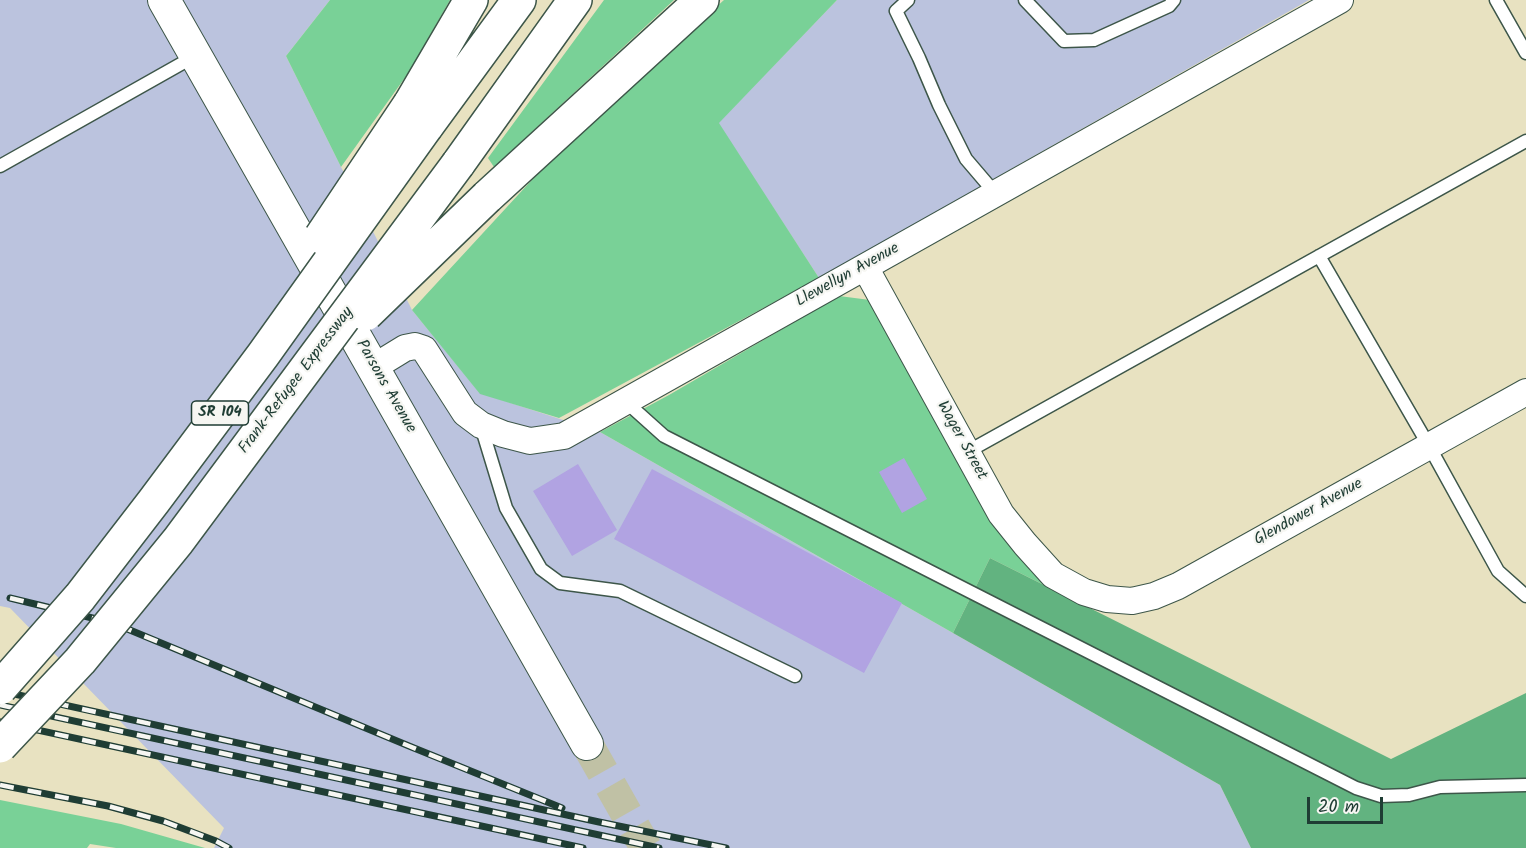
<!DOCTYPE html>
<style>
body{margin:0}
#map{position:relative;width:1526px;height:848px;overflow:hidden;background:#e8e2c1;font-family:Kalam,sans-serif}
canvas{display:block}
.scale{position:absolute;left:1307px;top:797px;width:76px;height:27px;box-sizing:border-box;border:3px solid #1f3d34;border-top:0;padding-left:8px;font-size:18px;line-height:21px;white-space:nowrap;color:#1f3d34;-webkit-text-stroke:4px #f6f6f2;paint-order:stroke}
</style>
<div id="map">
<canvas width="1526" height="848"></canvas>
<div class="scale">20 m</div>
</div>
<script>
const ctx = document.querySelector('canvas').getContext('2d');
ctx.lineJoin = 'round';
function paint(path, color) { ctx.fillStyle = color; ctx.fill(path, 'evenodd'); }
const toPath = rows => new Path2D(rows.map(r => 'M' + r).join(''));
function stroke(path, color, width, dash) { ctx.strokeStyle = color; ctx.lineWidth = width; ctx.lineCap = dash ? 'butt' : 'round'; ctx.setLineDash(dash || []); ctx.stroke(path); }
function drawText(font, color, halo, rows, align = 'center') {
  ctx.font = font + ' Kalam,sans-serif'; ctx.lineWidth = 4.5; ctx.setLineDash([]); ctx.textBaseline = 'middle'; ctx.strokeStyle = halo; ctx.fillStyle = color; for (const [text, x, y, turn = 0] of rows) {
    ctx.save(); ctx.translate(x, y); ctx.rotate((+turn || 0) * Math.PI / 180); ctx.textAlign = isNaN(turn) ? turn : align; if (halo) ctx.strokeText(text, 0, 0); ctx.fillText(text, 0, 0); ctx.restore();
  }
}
paint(toPath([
 [0,0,330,0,286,56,412,310,480,393,600,432,1220,785,1251,848,214,848,224,828,10,608,0,606],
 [837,0,1309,0,819,278,718,123]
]), '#bbc3de');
paint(toPath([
 [330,0,450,0,409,72,341,167,286,56],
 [604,0,674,0,494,167,488,158],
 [724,0,837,0,719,123,819,278,559,418,480,394,412,310,565,144],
 [839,296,870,300,991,519,1046,586,990,558,953,633,600,432,669,395],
 [0,800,121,824,205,848,116,848,90,844,87,848,0,848]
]), '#79d197');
paint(toPath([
 [990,558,1391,759,1526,693,1526,848,1251,848,1220,785,953,633]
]), '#62b380');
paint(toPath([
 [904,458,927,499,902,513,879,472],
 [578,464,617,530,572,556,533,491],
 [652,469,902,603,864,673,614,539]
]), '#b1a3e2');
stroke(toPath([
 [587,744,646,848]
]), '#c0c1a5', 32, [32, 16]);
const service = toPath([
 [908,0,896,11,919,58,939,105,966,159,995,193],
 [1025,0,1064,41,1094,40,1169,6,1174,0],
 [1496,0,1526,53],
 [0,166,195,56],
 [1319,256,1429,446,1498,571,1526,596],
 [625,401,664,436,1356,788,1381,796,1409,795,1440,787,1526,785],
 [481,426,506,508,541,569,560,583,620,591,795,676],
 [967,452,1526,141]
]);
const minor = toPath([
 [865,267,1001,514,1025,544,1053,575,1084,592,1107,599,1132,601,1154,596,1178,586,1526,392],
 [374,367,405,348,415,346,424,349,465,413,481,425,503,434,530,441,564,436,1340,0]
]);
const tertiary = toPath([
 [164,0,587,744]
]);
const motorway = toPath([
 [410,104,471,0],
 [426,127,519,0],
 [458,164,575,0],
 [487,197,702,0]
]);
stroke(service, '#3d5649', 15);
stroke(minor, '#3d5649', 28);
stroke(tertiary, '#3d5649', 34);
stroke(motorway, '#3d5649', 36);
stroke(service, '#fff', 12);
stroke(minor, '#fff', 26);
stroke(tertiary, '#fff', 32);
stroke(motorway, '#fff', 33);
const rail = toPath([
 [10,598,113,623,409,746,562,808],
 [0,691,599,822,726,848],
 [0,705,659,848],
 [0,722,583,848],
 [0,785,108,806,163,821,216,841,229,848]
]);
stroke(rail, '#1f3d34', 7);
stroke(rail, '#f6f6f2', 4.5, [14]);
const motorwayBridge = toPath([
 [321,237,410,104],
 [366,314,487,197],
 [0,688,80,597,154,501,263,355,426,127],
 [0,746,80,661,178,541,458,164]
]);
stroke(motorwayBridge, '#3d5649', 36, []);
stroke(motorwayBridge, '#fff', 33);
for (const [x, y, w] of [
 [220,413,57]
]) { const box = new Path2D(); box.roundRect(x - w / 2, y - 12, w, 24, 4.5); ctx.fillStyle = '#f6f6f2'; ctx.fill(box); stroke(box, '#1f3d34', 1.5); }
drawText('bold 15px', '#1f3d34', null, [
 ["SR 104",220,413]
]);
drawText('16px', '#1f3d34', '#f6f6f2', [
 ["Llewellyn Avenue",848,276,-29],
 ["Frank-Refugee Expressway",297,381,-53],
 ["Parsons Avenue",385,387,60],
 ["Wager Street",961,441,61],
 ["Glendower Avenue",1309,513,-29]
]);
</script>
